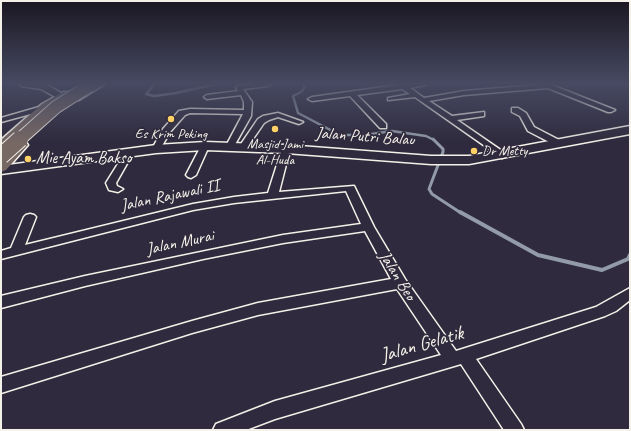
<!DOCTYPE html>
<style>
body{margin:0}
#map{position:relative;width:631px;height:431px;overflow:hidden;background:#2f2a3d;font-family:Caveat,sans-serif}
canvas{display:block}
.frame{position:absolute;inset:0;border:2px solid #f4f1e8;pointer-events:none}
</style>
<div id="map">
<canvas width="631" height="431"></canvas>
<div class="frame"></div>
</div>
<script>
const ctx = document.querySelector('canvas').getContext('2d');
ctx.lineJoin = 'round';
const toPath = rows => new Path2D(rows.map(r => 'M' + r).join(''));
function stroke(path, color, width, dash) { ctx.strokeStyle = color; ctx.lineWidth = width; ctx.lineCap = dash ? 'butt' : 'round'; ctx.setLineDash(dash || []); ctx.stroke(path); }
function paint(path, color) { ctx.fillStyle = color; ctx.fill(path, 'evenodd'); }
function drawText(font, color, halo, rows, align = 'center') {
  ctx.font = font + ' Caveat,sans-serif'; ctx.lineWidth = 3.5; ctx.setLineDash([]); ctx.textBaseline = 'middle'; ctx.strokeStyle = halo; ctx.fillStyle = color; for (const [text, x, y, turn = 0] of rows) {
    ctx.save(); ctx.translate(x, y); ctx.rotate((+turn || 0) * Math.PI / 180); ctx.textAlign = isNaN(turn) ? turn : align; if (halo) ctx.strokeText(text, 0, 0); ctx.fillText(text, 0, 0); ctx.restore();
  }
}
stroke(toPath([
 [155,84,146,94,154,96,176,93,216,84],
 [303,84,305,87,301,92,293,96,298,113,340,135,365,135,392,131,426,136,434,140]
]), '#929ba7', 2.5);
stroke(toPath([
 [433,139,443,149,443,152,429,189,432,194,461,213]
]), '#929ba7', 3);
stroke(toPath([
 [460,212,538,255,602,270,628,259,630,255]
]), '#929ba7', 4);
const street = toPath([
 [253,84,271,84,268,86,243,89,252,102,251,116,233,148,230,149,226,146,243,114,190,113,185,115,170,132,159,151,156,152,152,149,163,129,179,111,190,109,244,110,244,102,241,95,207,99,204,97,207,95,238,91,236,87,237,86,253,84],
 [397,84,426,84,425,85,410,88,424,98,464,91,549,84,615,110,611,112,608,112,548,88,464,95,429,101,452,116,484,112,484,116,457,120,505,153,506,155,505,157,502,158,415,97,388,100,388,98,410,94,402,89,357,95,386,124,386,128,380,128,350,96,312,101,308,99,312,97,398,85,397,84],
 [46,105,50,107,49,109,1,122,1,118,46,105],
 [512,108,518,108,526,113,534,127,561,141,562,143,561,145,555,145,528,131,520,116,512,112,512,108],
 [278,113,303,122,299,124,278,117,269,120,264,123,246,149,240,149,239,147,258,119,263,116,278,113],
 [205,143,209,146,196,175,191,178,188,177,186,175,201,146,205,143],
 [286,146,290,149,279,192,354,186,374,227,405,279,456,351,596,307,630,288,630,300,616,311,605,316,476,359,521,424,524,430,504,430,461,364,275,419,246,430,213,430,216,424,275,401,441,355,397,289,258,315,192,333,1,393,1,377,192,321,258,303,391,279,365,231,283,243,203,259,85,286,1,308,1,296,85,276,283,235,361,224,346,191,234,203,193,210,1,259,1,251,11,248,24,217,26,215,30,214,34,215,36,217,25,245,193,204,234,197,268,193,282,149,286,146],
 [129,150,133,153,116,183,117,186,123,189,118,192,109,190,106,183,126,151,129,150]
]);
const secondary = toPath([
 [20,84,47,85,68,97,67,99,59,99,41,89,21,86,20,84],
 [630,126,630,134,469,164,431,164,286,153,205,150,156,153,1,174,1,166,156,145,205,142,286,145,431,156,469,156,630,126]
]);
const primary = toPath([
 [93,84,105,84,79,100,71,100,70,97,50,110,6,150,1,151,1,140,42,104,63,92,71,92,72,95,93,84],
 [21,141,26,142,28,145,6,170,1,172,1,158,16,142,21,141]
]);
stroke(street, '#f4f1e8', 3);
stroke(secondary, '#f4f1e8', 3);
stroke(primary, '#f4f1e8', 3);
paint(street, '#2f2a3d');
paint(secondary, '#2f2a3d');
paint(primary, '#776864');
const primaryBridgeFar1 = toPath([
 [19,140,56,107,89,86]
]);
const primaryBridge = toPath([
 [1,156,20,139]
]);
stroke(primaryBridgeFar1, '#f4f1e8', 14, []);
stroke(primaryBridge, '#f4f1e8', 18, []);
stroke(primaryBridgeFar1, '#776864', 12);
stroke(primaryBridge, '#776864', 16);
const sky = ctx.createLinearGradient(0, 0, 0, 144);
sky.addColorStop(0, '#1a1722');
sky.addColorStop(0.58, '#474a62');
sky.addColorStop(1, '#474a6200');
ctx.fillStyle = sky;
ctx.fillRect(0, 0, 631, 144);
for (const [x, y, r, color] of [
 [171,119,4,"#ffd166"],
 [275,129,4,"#ffd166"],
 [474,151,4,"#ffd166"],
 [28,159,4,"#ffd166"]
]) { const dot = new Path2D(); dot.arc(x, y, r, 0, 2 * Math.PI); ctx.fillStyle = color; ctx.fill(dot); stroke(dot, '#2f2a3d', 1.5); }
drawText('14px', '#f4f1e8', '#2f2a3d', [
 ["Es Krim Peking",171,134],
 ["Masjid Jami",275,144],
 ["Al-Huda",275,160],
 ["Dr Metty",482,151,"left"]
]);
drawText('17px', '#f4f1e8', '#2f2a3d', [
 ["Jalan Putri Balau",365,137,4],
 ["Jalan Rajawali II",170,196,-12],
 ["Jalan Murai",180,243,-12],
 ["Jalan Beo",397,276,58]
]);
drawText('17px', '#f4f1e8', '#2f2a3d', [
 ["Mie Ayam Bakso",36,159]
], 'left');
drawText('20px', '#f4f1e8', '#2f2a3d', [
 ["Jalan Gelatik",422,345,-16]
]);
</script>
